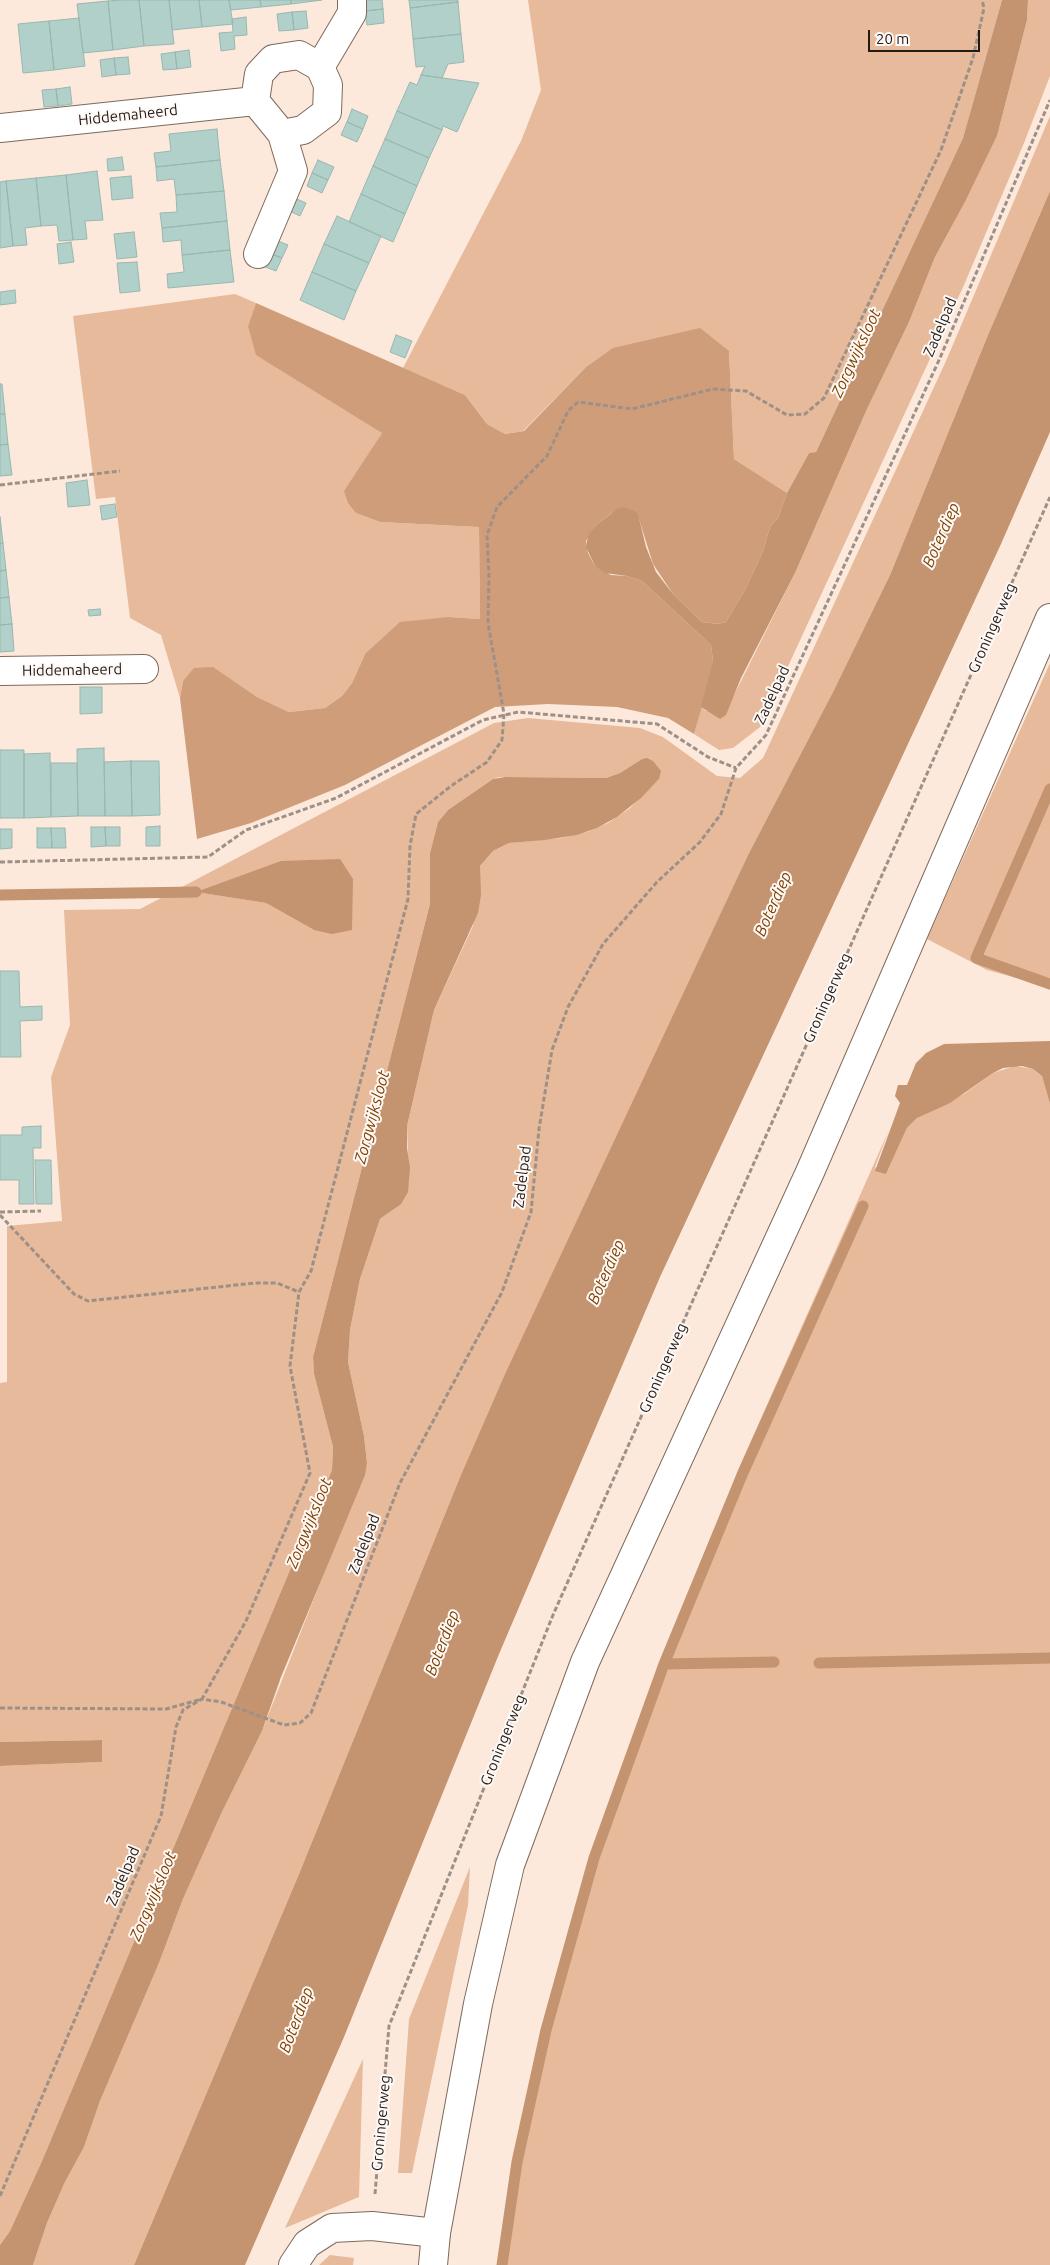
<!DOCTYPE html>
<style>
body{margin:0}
#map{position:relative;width:1050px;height:2265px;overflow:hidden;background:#fce9dc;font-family:Ubuntu,sans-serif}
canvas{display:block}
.scale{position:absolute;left:868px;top:30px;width:112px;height:22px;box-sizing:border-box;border:2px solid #221a15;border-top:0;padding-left:6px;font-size:15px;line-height:18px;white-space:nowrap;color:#221a15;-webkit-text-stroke:4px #fef9f6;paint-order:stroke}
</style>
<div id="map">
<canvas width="1050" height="2265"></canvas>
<div class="scale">20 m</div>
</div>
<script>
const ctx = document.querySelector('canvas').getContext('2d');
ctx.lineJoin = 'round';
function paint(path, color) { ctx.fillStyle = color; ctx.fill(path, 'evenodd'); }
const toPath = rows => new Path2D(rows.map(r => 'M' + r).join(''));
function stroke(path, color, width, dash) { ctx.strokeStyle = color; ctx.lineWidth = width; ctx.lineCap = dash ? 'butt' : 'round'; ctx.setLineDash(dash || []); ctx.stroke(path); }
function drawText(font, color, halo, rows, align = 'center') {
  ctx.font = font + ' Ubuntu,sans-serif'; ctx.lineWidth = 4; ctx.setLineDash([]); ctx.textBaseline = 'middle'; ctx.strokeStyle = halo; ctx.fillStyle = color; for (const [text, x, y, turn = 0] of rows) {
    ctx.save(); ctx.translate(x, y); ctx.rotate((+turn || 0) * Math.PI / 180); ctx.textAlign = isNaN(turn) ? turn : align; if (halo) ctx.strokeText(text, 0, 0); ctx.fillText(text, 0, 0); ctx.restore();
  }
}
paint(toPath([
 [528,0,1002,0,963,138,816,452,809,453,787,493,734,459,729,351,585,368,523,431,505,434,487,424,465,395,403,368,521,141,541,90],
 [1028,0,1050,0,1050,76,1024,143,964,285,760,727,733,748,719,750,694,734,701,707,706,711,730,703,795,573,867,409,909,322,935,257,965,202,997,136,1027,20],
 [1050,116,1050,191,988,335,890,575,833,692,748,855,458,1482,299,1874,134,2265,33,2265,47,2223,64,2184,84,2147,100,2101,159,1963,183,1899,221,1814,262,1731,367,1463,364,1436,348,1362,350,1330,360,1279,380,1219,394,1209,409,1182,407,1126,434,1010,473,926,480,866,493,851,509,843,561,838,587,832,608,823,630,808,659,779,642,759,620,773,606,778,499,777,493,779,448,810,438,822,430,853,430,904,313,1357,314,1374,333,1447,332,1470,42,2161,10,2231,0,2245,0,1766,102,1762,102,1740,0,1742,0,1383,7,1382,7,1226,62,1221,51,1077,70,1025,64,910,140,909,494,723,528,718,640,728,663,737,717,776,740,778,763,758,946,361],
 [353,879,314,930,266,903,197,892],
 [235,294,256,303,248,326,382,433,345,491,356,513,380,522,479,527,480,619,449,617,365,654,352,683,342,696,325,708,289,712,257,697,212,667,183,681,180,698,161,635,130,618,115,497,96,499,73,316],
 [1050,663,1050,987,987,970,927,939],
 [1015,1066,1033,1069,1042,1076,1050,1104,1050,2265,503,2265,522,2135,581,1910,618,1790,738,1470,889,1130,875,1167,886,1174,907,1128,917,1118,964,1094,993,1073],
 [470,1867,468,1905,412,2173,398,2173,409,2019],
 [363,2059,359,2197,285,2228],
 [330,2255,354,2258,353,2265,319,2265]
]), '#e6ba9a');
paint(toPath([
 [256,303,465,395,487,424,505,434,524,431,585,368,613,348,700,328,729,351,734,459,787,493,778,518,770,527,763,551,746,588,726,622,718,624,702,622,673,594,653,564,639,519,612,513,596,525,586,541,588,553,595,566,611,575,627,576,642,581,711,645,713,661,712,671,694,734,668,718,617,707,548,704,495,707,345,785,251,823,197,839,180,698,183,681,194,668,213,667,257,697,289,712,325,708,342,696,352,683,365,654,400,622,449,617,480,619,479,527,380,522,356,513,348,503,344,491,382,433,256,355,248,326]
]), '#cf9d79');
paint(toPath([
 [1002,0,1028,0,1027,20,997,136,965,202,935,257,909,322,867,409,795,573,741,678,726,715,720,719,701,707,713,661,711,645,642,581,627,576,605,573,595,566,586,547,588,536,596,525,619,508,624,507,634,511,638,514,646,547,656,572,673,594,702,622,718,624,726,622,746,588,763,551,770,527,778,518,787,493,809,453,816,452,963,138],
 [1050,191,1050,432,1001,544,660,1277,499,1654,344,2037,245,2265,134,2265,299,1874,458,1482,506,1372,748,855,833,692,890,575,988,335],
 [647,758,653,761,661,771,659,779,641,798,617,817,597,828,577,835,545,840,509,843,493,851,480,866,481,895,478,913,434,1010,407,1126,407,1148,410,1168,408,1192,401,1204,380,1219,360,1279,350,1330,348,1362,364,1436,367,1463,365,1475,281,1677,262,1731,221,1814,183,1899,159,1963,100,2101,84,2147,64,2184,47,2223,33,2265,0,2265,0,2245,10,2231,42,2161,332,1470,333,1447,314,1374,313,1357,430,904,430,853,438,822,448,810,493,779,505,777,606,778,620,773,642,759],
 [340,859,353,879,352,930,332,934,314,930,266,903,196,892,281,861],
 [1050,1041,1050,1104,1042,1076,1033,1069,1022,1066,1003,1068,993,1073,950,1103,917,1118,907,1128,886,1174,875,1171,900,1103,895,1096,898,1085,907,1085,916,1063,926,1053,944,1044],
 [102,1740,102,1762,0,1766,0,1742]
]), '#c4936f');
stroke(toPath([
 [1050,789,976,958,1050,984],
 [0,895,196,892],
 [819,1663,1050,1658],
 [664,1664,742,1475,863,1206],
 [502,2265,517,2162,546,2030,594,1858,664,1664,774,1662]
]), '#c4936f', 11);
const building = toPath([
 [121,0,139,0,144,46,113,50,108,1,121,0],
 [139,0,169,0,174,44,144,46,139,0],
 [169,0,199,0,202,27,172,30,169,0],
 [199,0,229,0,233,24,202,27,199,0],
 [229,0,260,0,261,7,231,10,229,0],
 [260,0,291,0,291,4,261,7,260,0],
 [291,0,322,0,291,4,291,0],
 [364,0,382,0,383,9,365,11,364,0],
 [409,0,458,0,458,2,410,8,409,0],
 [108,1,113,50,83,53,77,4,108,1],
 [458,2,461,34,413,39,410,8,458,2],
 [383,9,384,23,367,25,365,11,383,9],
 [306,11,308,28,294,30,292,12,306,11],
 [292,12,294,30,279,31,277,14,292,12],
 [246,17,247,35,234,36,235,49,221,51,219,33,233,32,232,19,246,17],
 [79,18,85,66,54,70,49,21,79,18],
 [49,21,54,70,23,73,18,24,49,21],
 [461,34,464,62,448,64,442,78,421,75,425,66,416,67,413,39,461,34],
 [189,50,191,67,177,69,175,52,189,50],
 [175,52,177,69,163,70,161,54,175,52],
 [128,57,130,74,116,75,114,58,128,57],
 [114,58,116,75,102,77,100,60,114,58],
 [421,75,479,83,457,132,443,126,442,130,397,111,410,82,417,85,421,75],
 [70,87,72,104,58,106,56,89,70,87],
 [56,89,58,106,44,107,42,90,56,89],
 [352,109,368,116,363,129,347,122,352,109],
 [397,111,442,130,429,158,385,139,397,111],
 [347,122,363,129,357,142,341,135,347,122],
 [217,129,220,160,156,167,154,153,171,151,169,134,217,129],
 [385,139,429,158,417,186,373,166,385,139],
 [122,157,124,170,108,171,107,159,122,157],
 [220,160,224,191,176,195,174,179,157,181,156,167,220,160],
 [318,160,334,167,328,180,312,173,318,160],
 [373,166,417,186,405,214,361,194,373,166],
 [97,171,103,220,85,221,87,239,73,240,66,175,97,171],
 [312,173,328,180,322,193,307,186,312,173],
 [66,175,73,240,59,241,57,225,41,226,36,178,66,175],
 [131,176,133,198,112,200,110,178,131,176],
 [36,178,41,226,25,228,27,245,13,246,6,181,36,178],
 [6,181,13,246,0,248,0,182,6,181],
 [224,191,227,221,162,228,160,213,177,212,176,195,224,191],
 [361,194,405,214,393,242,349,222,361,194],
 [290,196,306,203,300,216,285,209,290,196],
 [337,216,381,236,369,263,324,244,337,216],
 [227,221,230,250,182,255,181,240,163,242,162,228,227,221],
 [134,232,137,257,117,259,114,234,134,232],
 [271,238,288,245,282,258,266,252,271,238],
 [71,242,74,262,59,264,57,244,71,242],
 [324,244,369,263,356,291,312,272,324,244],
 [230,250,234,282,168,288,167,274,184,272,182,255,230,250],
 [266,252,282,258,276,271,260,265,266,252],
 [137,262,140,291,120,293,117,263,137,262],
 [312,272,356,291,344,320,300,300,312,272],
 [15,290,16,303,0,305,0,292,15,290],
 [396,335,412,341,405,358,390,352,396,335],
 [0,384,2,384,5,414,0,414,0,384],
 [0,414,5,414,8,444,0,445,0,414],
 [8,444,12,475,0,476,0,445,8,444],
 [87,480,90,505,68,507,66,483,87,480],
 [115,504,117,517,102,520,100,506,115,504],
 [0,517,3,543,0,544,0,517],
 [3,543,6,570,0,571,0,544,3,543],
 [6,570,9,597,0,598,0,571,6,570],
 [9,597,12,624,0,625,0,598,9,597],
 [100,609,101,615,89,616,88,610,100,609],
 [12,624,14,651,0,652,0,625,12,624],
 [80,687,102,687,102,713,80,714,80,687],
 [104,748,105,816,78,816,77,749,104,748],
 [0,750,24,750,24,818,0,818,0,750],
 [50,753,51,817,24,818,24,754,50,753],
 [131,761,132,816,105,816,104,762,131,761],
 [131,761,159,761,160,815,132,816,131,761],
 [51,763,77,763,78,816,51,817,51,763],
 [160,826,160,846,146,846,146,827,160,826],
 [91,827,105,827,106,846,91,847,91,827],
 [105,827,120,827,120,846,106,846,105,827],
 [37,828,51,828,52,848,37,848,37,828],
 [51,828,65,828,66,848,52,848,51,828],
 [0,829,12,829,12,848,0,849,0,829],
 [0,971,19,971,20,1007,42,1006,42,1020,20,1021,21,1057,0,1057,0,971],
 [41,1126,41,1148,33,1148,34,1204,19,1204,19,1180,0,1180,0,1135,22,1135,22,1127,41,1126],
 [35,1160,51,1160,52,1204,36,1204,35,1160]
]);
paint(building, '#b1d0c9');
stroke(building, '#99b7b0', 1);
const minor = toPath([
 [299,55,320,67,328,85,327,112,303,130,282,134,255,101,259,74,273,59,299,55],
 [320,67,352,13,352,0],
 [0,128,255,101],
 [258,254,293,171,282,134],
 [0,671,144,669],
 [293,2265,307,2244,332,2228,372,2226,436,2233]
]);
const secondary = toPath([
 [433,2265,436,2233,478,2004,510,1865,585,1662,810,1172,1050,618]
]);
stroke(minor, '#7e6a5b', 30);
stroke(secondary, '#7e6a5b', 30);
stroke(toPath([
 [0,485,120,471],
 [0,862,208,857,246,830,336,798,483,720,518,712,657,724,708,757,736,768],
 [0,1212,41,1211],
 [0,1215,74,1294,88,1301,255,1283,277,1283,299,1292],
 [0,1708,166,1709,202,1699,246,1621,310,1473,290,1366,299,1292,311,1271,408,899,410,846,416,814,451,786,487,762,502,740,504,714,488,623,489,576,487,535,497,507,547,456,568,411,578,402,632,409,713,389,746,391,787,415,805,414,824,398,941,150,973,58,984,8,982,0],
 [375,2194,389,2026,553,1615,1050,497],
 [0,2196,161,1816,176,1727,183,1710,202,1699,221,1702,284,1725,300,1723,311,1713,400,1483,502,1292,531,1212,539,1129,552,1050,568,1007,603,944,657,882,700,842,721,814,736,768,766,735,940,358,1050,100]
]), '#9f9087', 3, [5, 2.5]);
stroke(minor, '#fff', 28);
stroke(secondary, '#fff', 28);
drawText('15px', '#221a15', '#fef9f6', [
 ["Hiddemaheerd",128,115,-6],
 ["Zadelpad",940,327,-67],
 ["Groningerweg",992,628,-66],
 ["Hiddemaheerd",72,670,-1],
 ["Zadelpad",772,695,-65],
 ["Groningerweg",827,998,-66],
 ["Zadelpad",522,1177,-83],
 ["Groningerweg",663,1368,-66],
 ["Zadelpad",364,1544,-69],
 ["Groningerweg",503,1740,-68],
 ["Zadelpad",123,1876,-67],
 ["Groningerweg",381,2123,-85]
]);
drawText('italic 16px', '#7f4101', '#fef9f6', [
 ["Zorgwijksloot",856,353,-65],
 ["Boterdiep",941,535,-66],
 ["Boterdiep",773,904,-66],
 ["Zorgwijksloot",372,1117,-75],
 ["Boterdiep",606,1272,-66],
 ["Zorgwijksloot",309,1523,-68],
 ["Boterdiep",442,1643,-69],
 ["Zorgwijksloot",153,1896,-67],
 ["Boterdiep",296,2020,-69]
]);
</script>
